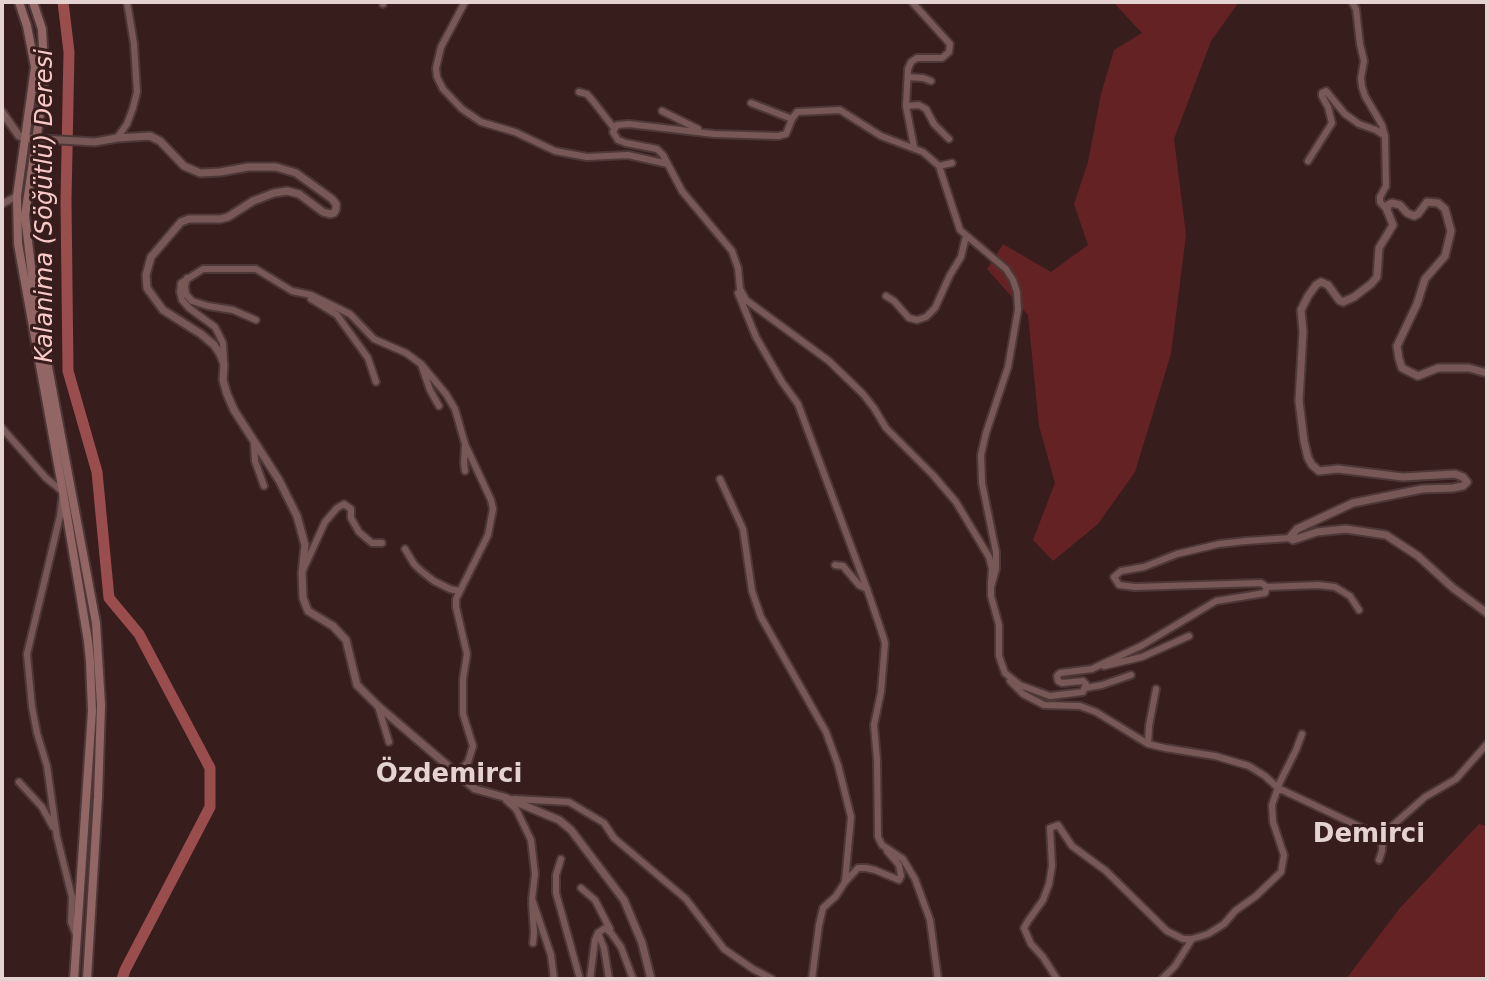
<!DOCTYPE html>
<meta charset="utf-8">
<style>
body{margin:0}
#map{position:relative;width:1489px;height:981px;overflow:hidden;background:#381d1d;font-family:"DejaVu Sans",sans-serif}
canvas{display:block}
.frame{position:absolute;inset:0;border:4px solid #e5d3d1;pointer-events:none}
</style>
<div id="map">
<canvas width="1489" height="981"></canvas>
<div class="frame"></div>
</div>
<script>
const ctx = document.querySelector('canvas').getContext('2d');
ctx.lineJoin = 'round';
function paint(path, color) { ctx.fillStyle = color; ctx.fill(path, 'evenodd'); }
const toPath = rows => new Path2D(rows.map(r => 'M' + r).join(''));
function stroke(path, color, width, dash) { ctx.strokeStyle = color; ctx.lineWidth = width; ctx.lineCap = dash ? 'butt' : 'round'; ctx.setLineDash(dash || []); ctx.stroke(path); }
function drawText(font, color, halo, rows, align = 'center') {
  ctx.font = font + ' "DejaVu Sans",sans-serif'; ctx.lineWidth = 6; ctx.setLineDash([]); ctx.textBaseline = 'middle'; ctx.strokeStyle = halo; ctx.fillStyle = color; for (const [text, x, y, turn = 0] of rows) {
    ctx.save(); ctx.translate(x, y); ctx.rotate((+turn || 0) * Math.PI / 180); ctx.textAlign = isNaN(turn) ? turn : align; if (halo) ctx.strokeText(text, 0, 0); ctx.fillText(text, 0, 0); ctx.restore();
  }
}
paint(toPath([
 [1113,2,1239,2,1211,41,1174,139,1186,235,1171,354,1135,472,1098,524,1053,561,1033,540,1055,483,1039,426,1028,315,987,269,1003,244,1051,272,1088,245,1074,204,1088,162,1101,94,1114,50,1142,33],
 [1479,824,1487,826,1487,979,1346,979,1400,908]
]), '#652224');
stroke(toPath([
 [63,2,69,52,66,200,68,371,97,472,109,598,139,634,210,768,210,807,125,970,122,979]
]), '#994d4c', 11);
const minor = toPath([
 [383,2,383,4],
 [465,2,441,47,436,68,437,77,443,89,462,109,481,122,515,132,555,151,587,157,628,155,668,164],
 [912,2,950,44,949,52,942,58,917,58,911,62,908,69,906,106,914,147],
 [1352,2,1356,9,1360,44,1364,61,1361,78,1362,87,1365,96,1382,125,1385,136,1386,186,1380,197,1380,202,1387,210],
 [908,77,923,78,931,81],
 [579,92,587,94,593,101,614,128],
 [751,103,792,119],
 [906,106,919,105,926,109,934,124,949,139],
 [662,111,698,129],
 [117,138,127,124,133,108,137,92,134,44,127,2],
 [1308,161,1332,123,1328,107,1322,96,1322,93,1326,91,1345,114,1359,124,1376,130,1385,136],
 [939,166,952,163],
 [2,204,17,196],
 [187,278,185,286,186,294,192,301,208,306,233,310,256,320],
 [738,293,756,337,782,382,798,404,867,589,881,630,885,643,881,692,874,725,877,760,878,837,882,845,903,859,915,879,930,920,938,979],
 [886,296,894,301,909,318,917,320,926,317,935,308,950,275,961,257,966,236],
 [311,299,337,315,368,358,376,382],
 [224,362,223,343,215,327,189,308,182,300,180,292,181,283,203,269,256,269,292,291,311,295,350,314,374,339,406,353,421,364,446,394,455,409,465,444,491,500,493,509,488,535,456,599,456,607,467,654,463,679,463,714,473,746,468,762,456,774],
 [422,367,430,390,439,406],
 [2,428,46,478,63,492,60,516,27,654,32,707,37,733,47,766,57,838],
 [254,443,255,461,264,486],
 [465,471,464,463,465,444],
 [720,479,743,529,752,591,761,617,826,732,838,765,851,817,845,882],
 [405,549,414,564,420,570,434,581,450,589,459,591],
 [835,565,843,566,859,585,867,589],
 [303,570,325,522,337,508,344,504,351,509,351,518,359,532,372,543,382,543],
 [991,587,996,569,996,552,982,483,981,455,986,433,1008,367,1018,310,1017,292,1013,280,1006,269,960,230,939,166,923,152,881,136,840,110,797,112,792,119,786,134,778,136,714,134,629,124,617,125,613,132,618,140,626,143,657,149,663,155,682,191,732,251,738,268,740,289,746,300,829,361,863,394,874,408,886,428,933,475,956,502,989,557,992,569,991,582,991,596,999,625,999,656,1005,673,1020,685,1050,696,1083,692,1086,684,1083,681,1062,683,1058,681,1057,676,1060,673,1092,669,1100,665,1141,646,1216,601,1265,593,1267,587,1261,583,1135,587,1119,585,1114,577,1121,571,1144,567,1177,554,1219,544,1246,541,1290,538],
 [1267,587,1318,585,1335,587,1350,596,1359,610],
 [1104,666,1142,657,1189,636],
 [1010,681,1023,694,1044,705,1080,706,1096,712,1148,744,1165,748,1215,756,1249,766,1265,776,1278,788,1375,834,1383,834,1425,797,1456,779,1487,744],
 [1085,688,1102,685,1131,675],
 [378,706,389,742],
 [1148,744,1149,726,1156,689],
 [19,782,42,807,53,827],
 [514,799,569,802,604,823,614,838,686,899,724,949,753,969,772,979],
 [506,800,516,809,531,840,535,874,532,899,551,955,554,979],
 [57,837,72,897,71,922,76,935],
 [561,859,556,875,556,893,580,979],
 [1379,860,1382,851,1383,834],
 [581,888,595,900,610,929],
 [532,903,534,933,533,943],
 [598,933,604,948,609,979],
 [590,979,595,940,598,933,605,928,611,933,621,947,633,979],
 [812,979,819,925,823,908,836,896,845,882,858,868,866,868,875,870,899,880,901,876,899,865,887,851],
 [1057,979,1043,957,1031,944,1024,928,1028,921,1043,900,1049,884,1052,866,1050,828,1058,825,1072,846,1106,871,1167,931,1183,939,1192,939,1208,934,1224,924,1235,911,1256,896,1281,872,1284,855,1273,822,1272,805,1280,782,1296,750,1302,734],
 [1162,979,1175,966,1192,939]
]);
const tertiary = toPath([
 [2,112,19,136,25,138,95,142,117,138,150,136,160,141,184,166,200,173,220,172,248,167,276,167,296,173,332,199,336,204,336,209,334,213,330,214,323,212,299,194,287,191,274,193,253,201,228,217,220,219,189,219,181,222,151,257,146,275,147,288,163,310,201,334,214,345,220,354,224,364,223,380,227,394,234,410,279,480,297,516,305,545,302,573,303,598,308,611,333,626,346,640,357,685,378,706,475,789,504,797,559,820,571,830,624,900,642,943,651,979],
 [1290,538,1291,536,1297,529,1353,503,1422,489,1453,488,1463,486,1467,482,1463,477,1455,474,1403,477,1338,469,1319,471,1312,465,1308,458,1304,441,1299,401,1303,332,1301,310,1308,296,1316,285,1321,282,1328,285,1339,300,1343,302,1354,297,1371,284,1377,277,1379,248,1393,225,1387,210,1388,205,1392,203,1400,205,1407,213,1414,216,1418,214,1427,202,1438,203,1445,209,1451,231,1445,256,1425,279,1417,304,1397,346,1399,359,1402,368,1418,376,1438,368,1469,368,1487,373],
 [1290,538,1293,540,1317,532,1346,529,1386,535,1418,556,1453,588,1487,613]
]);
const secondary = toPath([
 [19,2,27,26,35,67,17,196,18,244,63,492,88,641,90,661,92,711,74,979],
 [33,2,42,29,44,65,43,93,25,216,34,292,96,623,101,705,98,797,87,979]
]);
stroke(minor, '#4e3837', 10);
stroke(tertiary, '#4e3837', 11);
stroke(secondary, '#4e3837', 12);
stroke(minor, '#775856', 6);
stroke(tertiary, '#775856', 7);
stroke(secondary, '#926664', 8);
drawText('italic 24px', '#f9cbc8', '#381d1d', [
 ["Kalanima (Söğütlü) Deresi",46,206,-90]
]);
drawText('bold 26px', '#e5d3d1', '#381d1d', [
 ["Özdemirci",449,775],
 ["Demirci",1369,835]
]);
</script>
